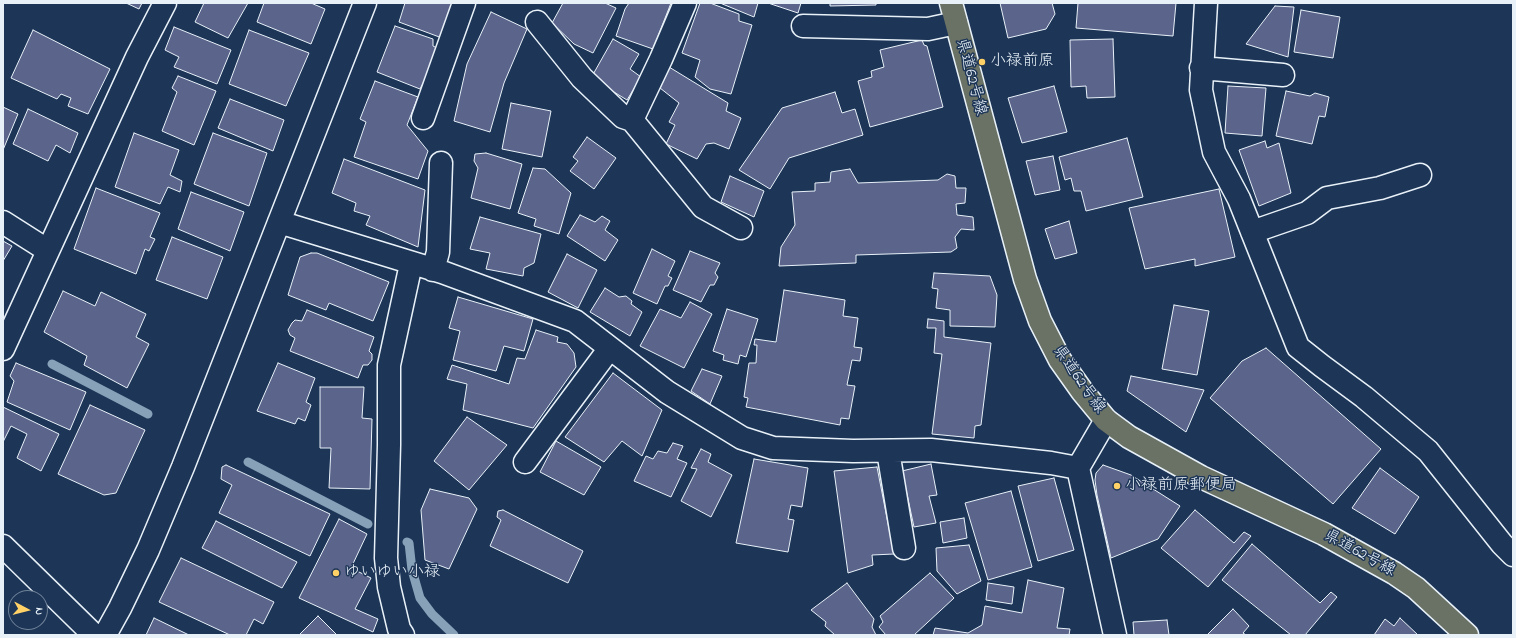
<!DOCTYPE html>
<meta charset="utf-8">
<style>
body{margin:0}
#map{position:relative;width:1516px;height:638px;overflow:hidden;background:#1d3557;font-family:"Indie Flower",sans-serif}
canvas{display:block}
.frame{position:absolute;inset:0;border:4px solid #e8f1f8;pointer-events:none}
.north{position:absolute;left:8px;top:590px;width:40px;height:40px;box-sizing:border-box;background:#1d3557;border:1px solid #6e8097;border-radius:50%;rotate:97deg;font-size:11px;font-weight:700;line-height:16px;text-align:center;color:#e8f1f8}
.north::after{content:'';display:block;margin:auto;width:14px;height:18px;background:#ffd166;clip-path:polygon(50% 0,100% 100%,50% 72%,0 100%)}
</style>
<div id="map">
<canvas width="1516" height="638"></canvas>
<div class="frame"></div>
<div class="north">N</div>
</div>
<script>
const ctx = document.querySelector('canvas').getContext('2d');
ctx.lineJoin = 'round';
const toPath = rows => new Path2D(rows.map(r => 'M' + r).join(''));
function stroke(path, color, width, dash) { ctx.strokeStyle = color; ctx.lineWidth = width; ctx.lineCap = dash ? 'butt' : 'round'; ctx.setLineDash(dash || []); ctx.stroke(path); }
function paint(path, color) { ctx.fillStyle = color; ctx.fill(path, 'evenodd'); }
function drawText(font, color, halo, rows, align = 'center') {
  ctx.font = font + ' "Indie Flower","Klee One",sans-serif'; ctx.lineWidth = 3; ctx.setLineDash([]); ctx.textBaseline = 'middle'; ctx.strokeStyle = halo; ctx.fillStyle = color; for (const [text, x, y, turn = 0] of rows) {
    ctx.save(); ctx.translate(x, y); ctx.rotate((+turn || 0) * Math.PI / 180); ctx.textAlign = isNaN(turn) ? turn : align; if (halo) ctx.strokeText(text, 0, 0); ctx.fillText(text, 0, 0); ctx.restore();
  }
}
stroke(toPath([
 [52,364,148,414],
 [248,462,368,524],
 [407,542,409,543,412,570,420,598,432,614,454,635]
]), '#87a1b8', 9);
const building = toPath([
 [126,3,142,3,139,9,126,3],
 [204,3,248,3,228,38,195,22,204,3],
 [264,3,311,3,325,9,311,44,257,22,264,3],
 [405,3,450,3,454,4,442,38,399,22,405,3],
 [563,3,605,3,616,8,593,53,574,44,552,23,563,3],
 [629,3,671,3,653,49,616,36,625,9,629,3],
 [700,3,710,3,739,14,739,21,752,25,731,94,710,89,695,77,700,60,682,53,700,3],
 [720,3,758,3,754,17,720,3],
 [768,3,801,3,798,13,768,3],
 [830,3,876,3,876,5,830,6,830,3],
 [1000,3,1052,3,1055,14,1046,29,1008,38,1000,3],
 [1078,3,1176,3,1173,36,1076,28,1078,3],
 [1275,6,1294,7,1288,57,1246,44,1275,6],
 [1301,10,1340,17,1333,58,1294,52,1301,10],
 [491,12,527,29,504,83,490,132,454,121,467,64,491,12],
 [395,26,433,39,433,46,437,48,431,68,420,89,377,72,395,26],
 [174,27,231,50,217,84,174,67,179,57,165,50,174,27],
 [33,30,110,69,88,114,68,106,71,98,61,94,57,99,11,78,33,30],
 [249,30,309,53,286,106,229,84,249,30],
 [613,39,639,54,630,69,641,77,627,100,591,78,613,39],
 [1113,39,1115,97,1087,98,1086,86,1071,87,1070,40,1113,39],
 [922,40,924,45,927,46,943,107,870,127,858,81,872,77,871,71,884,67,880,50,922,40],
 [669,67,728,103,726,111,741,118,729,149,714,143,706,144,697,159,666,144,675,125,669,122,679,103,660,88,669,67],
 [178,76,216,91,194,145,162,131,177,92,172,88,178,76],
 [375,81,418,97,407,125,428,151,418,179,354,157,366,122,360,119,375,81],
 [1054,86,1067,132,1022,143,1008,98,1054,86],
 [1228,86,1266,88,1262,136,1225,133,1228,86],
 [1286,91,1310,96,1315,93,1329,97,1325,117,1319,116,1312,144,1276,136,1286,91],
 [835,92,842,113,855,109,863,135,789,158,770,189,739,170,782,108,835,92],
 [230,99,284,120,273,151,218,128,230,99],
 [511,103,551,111,542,157,502,149,511,103],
 [3,107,18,114,3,150,3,107],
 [28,109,78,133,70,153,56,145,48,161,13,144,28,109],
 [134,133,179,150,170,175,182,181,180,192,168,187,160,204,115,187,134,133],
 [213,133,267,153,249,206,194,184,213,133],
 [587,137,616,158,594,189,570,171,578,161,573,157,587,137],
 [1127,138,1143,197,1086,211,1081,191,1074,191,1071,178,1065,180,1059,157,1127,138],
 [1265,141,1267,148,1279,143,1291,193,1259,206,1239,150,1265,141],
 [486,153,522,164,510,209,471,198,478,168,474,161,475,154,486,153],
 [1053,156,1060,190,1035,195,1026,161,1053,156],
 [344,159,425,190,418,247,366,225,370,216,354,211,356,203,332,193,344,159],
 [533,168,545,169,571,193,559,234,534,226,536,219,518,213,533,168],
 [850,169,858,183,938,180,947,174,955,176,956,188,966,188,965,203,956,204,957,215,973,217,974,230,961,229,955,237,957,248,951,252,856,255,856,263,779,266,781,247,795,225,792,192,815,191,815,183,830,182,831,172,850,169],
 [730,176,764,191,754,217,721,202,730,176],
 [96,188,160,213,150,237,155,239,149,251,145,249,136,274,74,249,96,188],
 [1219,189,1235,257,1195,266,1195,259,1145,269,1129,208,1219,189],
 [191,192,244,212,230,251,178,229,191,192],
 [580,215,595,222,602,216,610,221,605,230,618,240,605,261,567,236,580,215],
 [480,217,541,234,534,263,524,268,523,276,486,269,490,253,470,249,480,217],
 [1069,221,1077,253,1055,259,1045,229,1069,221],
 [172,237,223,257,207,299,156,280,172,237],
 [3,241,12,246,3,261,3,241],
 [652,249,675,261,668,276,672,278,668,286,665,286,657,304,633,293,652,249],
 [690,251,720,263,715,273,718,277,714,285,710,285,701,302,673,290,690,251],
 [311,253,317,253,389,282,373,321,329,303,326,310,288,295,300,257,311,253],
 [567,254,597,270,578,308,548,292,567,254],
 [934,273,990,276,997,295,995,327,950,326,950,310,936,308,938,289,932,288,934,273],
 [605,288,619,297,626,296,632,301,631,304,642,312,630,336,590,312,605,288],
 [784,290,845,300,843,316,858,318,854,347,862,348,860,361,852,360,847,385,855,386,849,419,841,418,840,425,746,407,748,398,744,397,749,363,756,363,757,345,754,345,755,339,776,342,784,290],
 [63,291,95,306,101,292,146,314,136,337,149,344,127,388,84,365,87,356,44,332,63,291],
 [458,297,533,319,524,351,504,346,496,371,453,360,460,331,449,328,458,297],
 [690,302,712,314,684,368,640,346,660,309,681,318,690,302],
 [1174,305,1209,311,1197,375,1162,369,1174,305],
 [727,309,758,319,746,357,740,355,738,364,723,360,724,355,713,351,727,309],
 [307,310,374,337,369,351,372,354,372,360,368,365,363,365,358,378,290,351,295,338,290,335,288,330,292,323,295,320,302,321,307,310],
 [928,319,944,321,944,337,991,343,981,425,975,426,974,438,932,434,942,354,934,353,936,328,927,328,928,319],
 [536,330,558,337,557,342,567,344,574,353,576,367,533,428,463,410,467,384,447,379,452,365,509,384,517,358,525,359,536,330],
 [1266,348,1381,449,1333,504,1210,398,1242,361,1266,348],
 [16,363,86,392,70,430,7,402,14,381,10,376,16,363],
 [278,363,315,378,306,402,311,405,305,421,298,418,295,424,257,411,278,363],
 [702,369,722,376,710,404,691,391,702,369],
 [613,373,662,410,642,456,622,441,604,462,565,437,613,373],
 [1131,376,1204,390,1186,432,1127,391,1131,376],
 [320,387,364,387,362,418,372,419,370,489,329,488,331,448,320,448,320,387],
 [90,405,145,430,116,493,104,495,58,474,90,405],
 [3,407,59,434,41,471,17,458,27,434,11,426,3,442,3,407],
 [467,417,507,445,469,490,434,461,467,417],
 [556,441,601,467,584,495,540,472,556,441],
 [673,443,683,446,677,459,687,463,671,497,634,481,646,456,653,459,658,451,667,453,673,443],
 [701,449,711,454,708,462,732,475,711,517,681,501,697,469,691,468,701,449],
 [754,459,808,468,802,507,791,505,788,519,794,520,788,552,736,543,754,459],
 [931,464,937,495,929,496,936,523,914,527,902,471,931,464],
 [226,465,330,514,310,556,219,513,232,485,221,479,222,467,226,465],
 [1103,465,1131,475,1180,506,1158,539,1111,558,1097,495,1095,480,1096,473,1103,465],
 [877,467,894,554,872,555,873,565,848,573,834,471,877,467],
 [1380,468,1419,497,1395,534,1352,508,1380,468],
 [1054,478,1074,550,1038,561,1018,486,1054,478],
 [430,489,469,498,477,509,449,569,425,560,421,510,430,489],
 [1011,491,1032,567,988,580,965,503,1011,491],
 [503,510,583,551,568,583,490,546,501,520,497,517,498,511,503,510],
 [1195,510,1234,543,1244,532,1251,536,1208,587,1161,548,1195,510],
 [964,518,967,538,943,543,940,522,964,518],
 [339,519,367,534,351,568,371,578,355,609,378,619,373,632,299,598,339,519],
 [216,521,297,562,282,588,202,548,216,521],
 [1252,544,1320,603,1331,592,1337,597,1305,635,1291,635,1222,580,1252,544],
 [969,545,981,581,957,594,937,571,936,548,969,545],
 [181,558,274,602,263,624,254,619,246,635,230,635,159,602,181,558],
 [930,573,954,598,914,635,886,635,879,627,883,622,880,616,930,573],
 [1028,580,1064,588,1057,628,1070,629,1069,635,933,635,935,628,968,633,982,625,985,606,1022,613,1028,580],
 [847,583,874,619,872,627,876,635,835,635,825,626,826,622,811,610,847,583],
 [988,583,1014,587,1012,604,986,600,988,583],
 [1233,609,1249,626,1243,633,1246,635,1207,635,1233,609],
 [318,616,337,635,299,635,318,616],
 [154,618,189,635,146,635,154,618],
 [1400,618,1418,635,1374,635,1385,619,1394,626,1400,618],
 [1167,620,1169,635,1134,635,1133,622,1167,620]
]);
paint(building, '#5b648b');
stroke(building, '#e8f1f8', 1);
const minor = toPath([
 [1206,3,1201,90,1214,152,1239,199,1298,347,1322,366,1364,397,1428,451,1502,544,1513,555],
 [537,22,582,78,623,117,632,120,703,207,741,228],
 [803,26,928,29,956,23],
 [1201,68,1283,75],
 [423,118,464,3],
 [632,120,661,59,685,3],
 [3,222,47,250],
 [279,222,442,272,575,321,667,392,742,438,773,448,853,451,931,450,1051,463,1078,468],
 [1252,232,1307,213,1327,198,1380,188,1420,175],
 [433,270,438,252,441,163],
 [3,349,137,57,165,3],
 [1106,420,1078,468,1115,635],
 [888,451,904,548],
 [525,462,610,348],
 [3,546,94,635],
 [105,635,120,608,148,550,183,467,365,3],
 [403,635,399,629,389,587,386,558,389,445,389,365,411,264]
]);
const major = toPath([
 [951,3,1025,279,1040,321,1060,360,1082,391,1106,420,1129,437,1201,477,1324,534,1394,573,1416,588,1467,635]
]);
stroke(minor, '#e8f1f8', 25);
stroke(major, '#e8f1f8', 25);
stroke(minor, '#1d3557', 22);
stroke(major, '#6a7266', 22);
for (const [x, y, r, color] of [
 [982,62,4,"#ffd166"],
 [1117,486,4,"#ffd166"],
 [336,573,4,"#ffd166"]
]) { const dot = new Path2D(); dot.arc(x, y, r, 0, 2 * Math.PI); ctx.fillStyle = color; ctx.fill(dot); stroke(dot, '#1d3557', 1.5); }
drawText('16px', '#e8f1f8', '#1d3557', [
 ["小禄前原",990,62],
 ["小禄前原郵便局",1125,486],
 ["ゆいゆい小禄",344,573]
], 'left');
drawText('16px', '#e8f1f8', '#1d3557', [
 ["県道62号線",970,77,75],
 ["県道62号線",1078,380,55],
 ["県道62号線",1359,554,29]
]);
</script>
